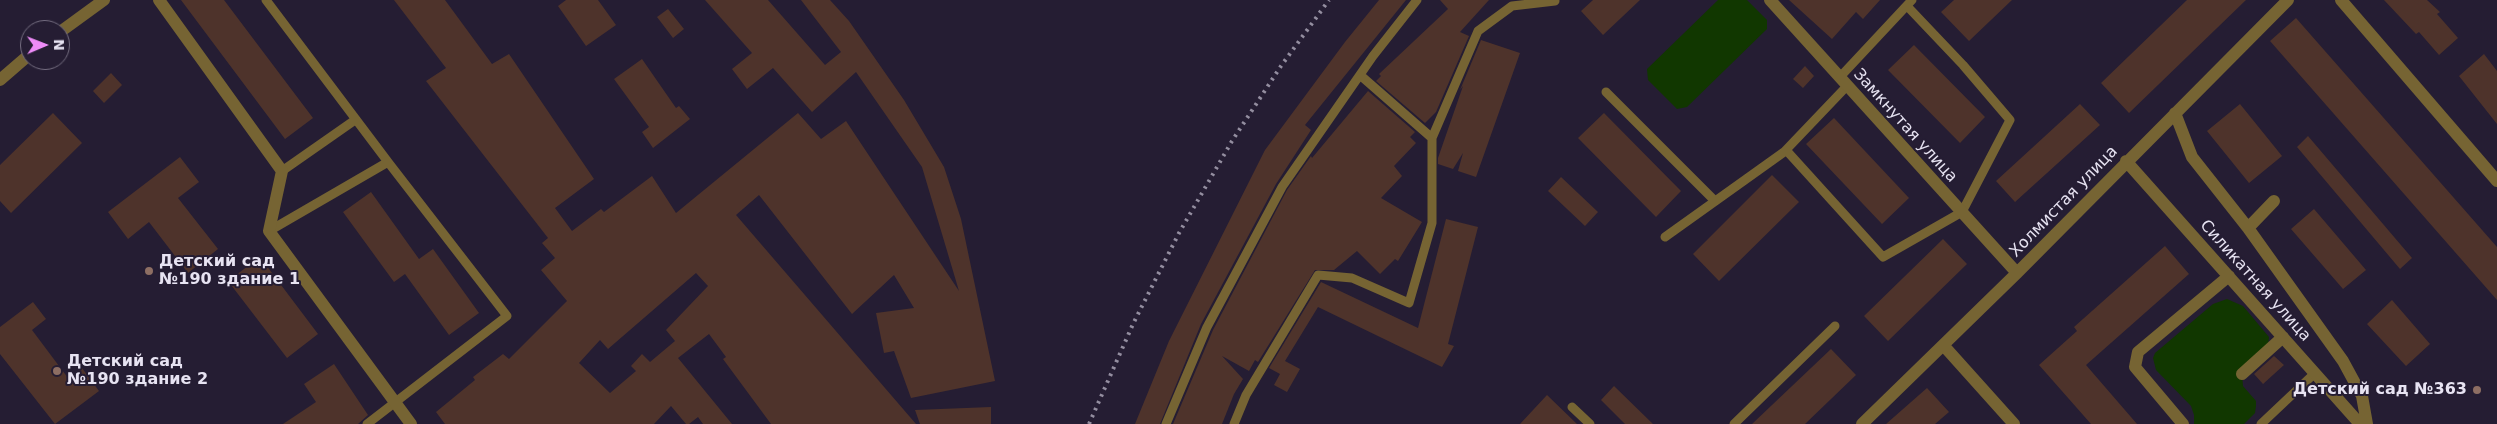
<!DOCTYPE html>
<meta charset="utf-8">
<style>
body{margin:0}
#map{position:relative;width:2497px;height:424px;overflow:hidden;background:#251d33;font-family:"DejaVu Sans",sans-serif}
canvas{display:block}
.north{position:absolute;left:20px;top:20px;width:50px;height:50px;box-sizing:border-box;background:#251d33;border:1px solid #736c7f;border-radius:50%;rotate:89deg;font-size:14px;font-weight:700;line-height:20px;text-align:center;color:#e7e3f2}
.north::after{content:'';display:block;margin:auto;width:18px;height:22px;background:#ee8cf8;clip-path:polygon(50% 0,100% 100%,50% 72%,0 100%)}
</style>
<div id="map">
<canvas width="2497" height="424"></canvas>
<div class="north">N</div>
</div>
<script>
const ctx = document.querySelector('canvas').getContext('2d');
ctx.lineJoin = 'round';
function paint(path, color) { ctx.fillStyle = color; ctx.fill(path, 'evenodd'); }
const toPath = rows => new Path2D(rows.map(r => 'M' + r).join(''));
function stroke(path, color, width, dash) { ctx.strokeStyle = color; ctx.lineWidth = width; ctx.lineCap = dash ? 'butt' : 'round'; ctx.setLineDash(dash || []); ctx.stroke(path); }
function drawText(font, color, halo, rows, align = 'center') {
  ctx.font = font + ' "DejaVu Sans",sans-serif'; ctx.lineWidth = 4; ctx.setLineDash([]); ctx.textBaseline = 'middle'; ctx.strokeStyle = halo; ctx.fillStyle = color; for (const [text, x, y, turn = 0] of rows) {
    ctx.save(); ctx.translate(x, y); ctx.rotate((+turn || 0) * Math.PI / 180); ctx.textAlign = isNaN(turn) ? turn : align; if (halo) ctx.strokeText(text, 0, 0); ctx.fillText(text, 0, 0); ctx.restore();
  }
}
paint(toPath([
 [1718,0,1747,0,1767,20,1767,29,1687,107,1677,109,1648,80,1647,69],
 [2227,299,2243,306,2269,337,2268,345,2242,374,2243,386,2256,401,2256,406,2255,413,2244,424,2194,424,2194,415,2191,406,2156,370,2153,358,2155,353,2213,304]
]), '#113700');
paint(toPath([
 [181,0,224,0,313,118,285,139],
 [394,0,445,0,492,64,509,54,594,179,555,208,572,231,601,209,604,212,652,176,676,213,798,113,821,139,846,121,959,291,922,167,856,72,812,112,773,68,747,89,732,69,752,53,705,0,768,0,825,65,841,52,801,0,830,0,849,21,904,100,944,167,961,219,995,381,911,398,894,351,884,353,876,313,914,308,894,275,852,314,759,195,736,215,916,424,771,424,723,359,726,357,709,334,678,358,732,424,703,424,698,417,689,424,686,424,671,406,654,424,445,424,436,412,475,380,473,377,503,354,509,359,567,301,541,270,555,258,542,243,548,238,426,81,446,68],
 [696,273,708,286,666,330,675,341,650,362,642,354,631,366,636,371,610,393,579,363,600,340,608,349],
 [566,0,598,0,616,25,586,46,558,6],
 [1379,0,1406,0,1305,125,1311,130,1276,184,1201,324,1160,424,1135,424,1169,341,1265,150,1345,42],
 [1440,0,1489,0,1460,32,1469,36,1436,112,1425,123,1376,81,1381,76,1379,74,1448,9],
 [1593,0,1640,0,1603,35,1581,11],
 [1789,0,1880,0,1863,19,1856,12,1832,39],
 [1954,0,2012,0,1969,41,1941,12],
 [2187,0,2246,0,2129,113,2101,83],
 [2384,0,2427,0,2440,12,2437,14,2458,38,2439,55,2419,32,2416,34],
 [668,9,684,29,673,38,657,17],
 [2296,18,2497,247,2497,300,2270,41],
 [1481,40,1520,53,1476,177,1458,171,1463,153,1453,169,1438,164,1438,158,1463,86,1460,90],
 [1914,45,1985,117,1960,143,1888,70],
 [2484,54,2497,71,2497,124,2459,76],
 [642,59,676,108,679,106,690,119,653,148,642,132,649,127,614,79],
 [1805,66,1814,76,1803,88,1793,79],
 [111,73,122,85,104,103,93,91],
 [1368,91,1415,132,1410,137,1416,143,1394,166,1402,176,1381,198,1422,222,1398,261,1395,259,1380,274,1357,251,1334,270,1315,270,1258,362,1255,360,1249,371,1222,356,1243,379,1234,394,1222,424,1173,424,1213,330,1287,190,1311,156,1312,158],
 [2080,104,2100,125,2015,202,1996,181],
 [2240,104,2282,156,2249,183,2207,131],
 [53,113,82,143,11,213,0,201,0,165],
 [1604,113,1681,191,1656,217,1578,138],
 [1834,118,1909,198,1882,224,1806,144],
 [2308,136,2412,258,2400,269,2297,147],
 [180,157,199,182,178,198,218,249,188,273,149,222,128,239,108,212],
 [1772,175,1799,202,1719,281,1693,254],
 [1561,177,1598,212,1585,226,1548,191],
 [371,192,419,259,433,249,479,313,449,335,405,274,394,282,343,212],
 [2314,209,2366,270,2343,289,2291,229],
 [1446,219,1478,227,1448,344,1454,346,1442,367,1318,307,1285,361,1300,369,1287,392,1274,385,1280,374,1269,368,1321,282,1418,328],
 [1943,239,1967,264,1888,341,1864,316],
 [2165,246,2189,274,2086,365,2137,424,2091,424,2039,365,2077,331,2074,327],
 [260,257,318,334,287,358,228,281],
 [2392,300,2430,344,2406,366,2367,324],
 [33,302,46,319,32,330,68,378,82,368,99,391,55,424,0,354,0,327],
 [1831,349,1856,375,1805,424,1752,424],
 [2274,356,2284,365,2263,384,2254,374],
 [334,364,368,415,358,424,283,424,316,402,304,384],
 [1614,386,1653,424,1625,424,1601,400],
 [1927,388,1949,412,1935,424,1886,424],
 [1547,395,1577,424,1520,424],
 [991,407,991,424,920,424,915,410]
]), '#4e332b');
stroke(toPath([
 [266,0,388,162],
 [1840,77,1912,0],
 [1606,92,1715,201],
 [1432,138,1478,31,1512,6,1555,1],
 [1786,150,1883,257,1962,212,2010,120,1963,65,1907,6],
 [282,171,355,120],
 [269,231,388,162,507,316,367,424],
 [1665,237,1784,152,1847,86],
 [1572,407,1590,424],
 [1166,424,1207,327,1282,187,1373,56,1417,0],
 [1234,424,1246,395,1318,275,1352,278,1409,303,1432,223,1432,138,1360,75],
 [1734,424,1835,326],
 [2261,424,2315,373]
]), '#766433', 9);
stroke(toPath([
 [159,0,282,171,269,231,411,424],
 [1770,0,2017,273],
 [2341,0,2497,181],
 [60,32,104,0],
 [0,80,30,54],
 [2175,113,2192,157,2248,228],
 [2126,161,2360,424],
 [2274,201,2248,228,2343,361,2362,396,2367,424],
 [1944,346,2014,424],
 [2242,374,2283,337],
 [1862,424,2017,273,2288,0],
 [2183,424,2135,367,2138,352,2229,276]
]), '#766433', 12);
stroke(toPath([
 [1089,424,1133,324,1179,233,1232,141,1281,66,1329,0]
]), '#948ea0', 4, [2.5, 5]);
for (const [x, y, r, color] of [
 [149,271,5,"#8d6e63"],
 [57,371,5,"#8d6e63"],
 [2477,390,5,"#8d6e63"]
]) { const dot = new Path2D(); dot.arc(x, y, r, 0, 2 * Math.PI); ctx.fillStyle = color; ctx.fill(dot); stroke(dot, '#251d33', 2); }
drawText('16px', '#e7e3f2', '#251d33', [
 ["Замкнутая улица",1905,126,48],
 ["Холмистая улица",2064,202,-46],
 ["Силикатная улица",2255,281,48]
]);
drawText('bold 16px', '#e7e3f2', '#251d33', [
 ["Детский сад",159,262],
 ["№190 здание 1",159,280],
 ["Детский сад",67,362],
 ["№190 здание 2",67,380],
 ["Детский сад №363",2467,390,"right"]
], 'left');
</script>
